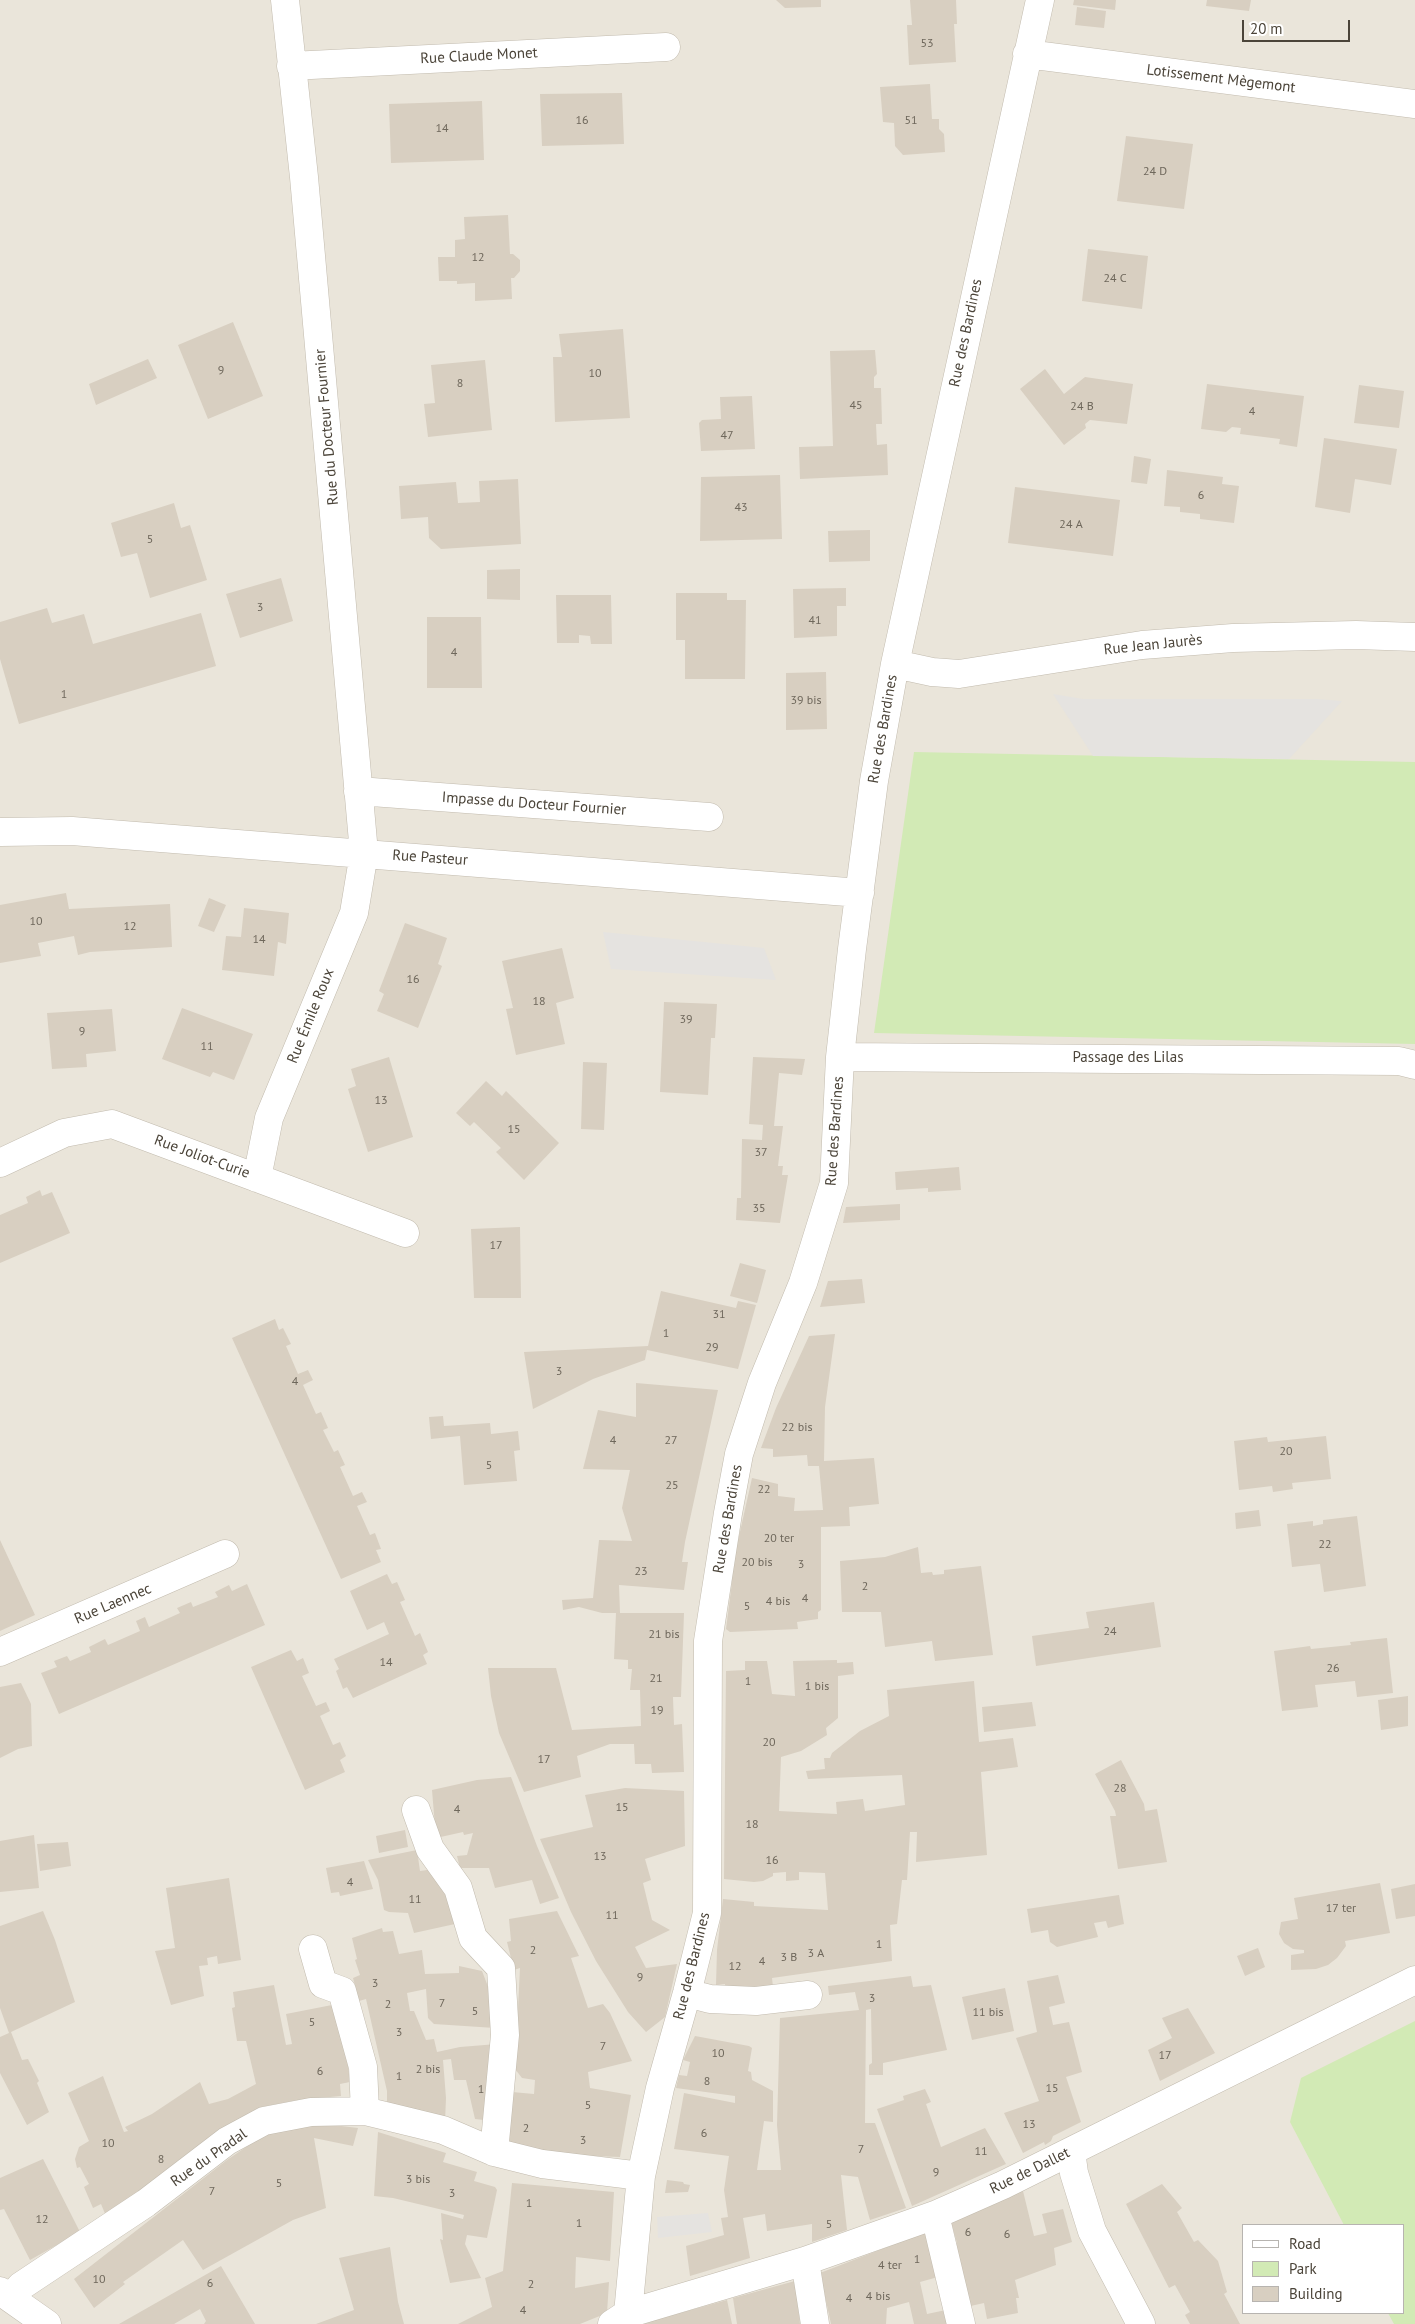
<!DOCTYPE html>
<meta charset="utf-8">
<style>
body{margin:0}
#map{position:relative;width:1415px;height:2324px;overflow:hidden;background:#f6f3ec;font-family:"PT Sans",sans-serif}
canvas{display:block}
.legend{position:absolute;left:1242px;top:2224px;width:162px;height:90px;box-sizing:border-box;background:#fff;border:1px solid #b7b4b0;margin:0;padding:6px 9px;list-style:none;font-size:15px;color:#4b4439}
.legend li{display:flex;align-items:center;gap:10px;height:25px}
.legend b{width:25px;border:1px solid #b7b4b0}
.scale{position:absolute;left:1242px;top:20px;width:108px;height:22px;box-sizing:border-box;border:2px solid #4b4439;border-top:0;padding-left:6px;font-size:15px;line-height:18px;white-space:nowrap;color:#4b4439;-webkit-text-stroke:4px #fff;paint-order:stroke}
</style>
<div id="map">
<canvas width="1415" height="2324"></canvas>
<ul class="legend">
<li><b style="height:6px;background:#fff"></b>Road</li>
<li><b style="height:14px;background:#d2eab5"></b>Park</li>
<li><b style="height:14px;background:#d8cfc1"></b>Building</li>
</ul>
<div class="scale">20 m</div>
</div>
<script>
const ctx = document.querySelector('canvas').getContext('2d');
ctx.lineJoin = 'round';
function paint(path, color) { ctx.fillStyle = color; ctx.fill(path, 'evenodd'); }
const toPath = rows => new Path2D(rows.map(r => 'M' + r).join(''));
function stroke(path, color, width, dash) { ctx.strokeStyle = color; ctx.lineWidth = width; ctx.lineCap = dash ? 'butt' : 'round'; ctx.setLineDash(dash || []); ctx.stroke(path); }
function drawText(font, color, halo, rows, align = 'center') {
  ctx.font = font + ' "PT Sans",sans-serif'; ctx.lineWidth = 4; ctx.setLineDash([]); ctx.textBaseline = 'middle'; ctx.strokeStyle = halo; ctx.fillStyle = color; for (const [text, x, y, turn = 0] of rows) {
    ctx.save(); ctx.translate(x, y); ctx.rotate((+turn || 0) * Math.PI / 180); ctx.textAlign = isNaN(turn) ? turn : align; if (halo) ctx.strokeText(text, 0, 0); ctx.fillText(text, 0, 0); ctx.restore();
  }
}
paint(toPath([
 [0,0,1415,0,1415,2324,0,2324],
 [1244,2225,1404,2225,1404,2313,1244,2313]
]), '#eae5da');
paint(toPath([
 [914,752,1415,762,1415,1044,874,1033],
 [1415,2021,1415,2324,1394,2324,1388,2313,1404,2313,1404,2225,1344,2225,1290,2122,1301,2078]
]), '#d2eab5');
paint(toPath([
 [1053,694,1083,699,1318,699,1342,701,1289,759,1093,756],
 [603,932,764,948,776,980,611,969],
 [708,2213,712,2232,658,2238,657,2217]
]), '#e5e3e0');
paint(toPath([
 [776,0,821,0,821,7,785,8],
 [910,0,956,0,957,24,954,24,956,62,909,65,907,25,912,25],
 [1074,0,1116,0,1115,10,1073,5],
 [1207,0,1251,0,1249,11,1206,6],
 [1077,7,1106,11,1104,28,1075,25],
 [930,84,932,119,939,119,939,129,944,134,945,152,903,155,895,146,894,123,883,122,880,87],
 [622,93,624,144,542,146,540,94],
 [482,101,484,160,391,163,389,104],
 [1126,136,1193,144,1184,209,1117,201],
 [508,215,510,254,513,254,520,260,520,271,514,278,511,278,512,299,475,301,475,283,457,284,457,281,439,281,438,257,455,257,455,240,465,239,464,217],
 [1088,249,1148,256,1142,309,1082,301],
 [233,322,263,396,208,419,178,345],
 [623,329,630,418,555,422,553,357,562,357,559,334],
 [875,350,877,374,874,377,874,388,881,388,882,424,876,424,877,445,887,444,888,475,800,479,799,447,833,446,830,351],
 [148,359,157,378,96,405,89,384],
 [485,360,492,430,428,437,424,404,435,403,431,365],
 [1045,369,1064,394,1085,377,1133,384,1127,424,1090,420,1085,424,1086,428,1064,445,1020,389],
 [1207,384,1304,396,1297,447,1279,444,1280,439,1240,434,1241,428,1232,427,1226,432,1201,429],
 [1359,385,1404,391,1399,428,1354,423],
 [752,396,755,449,701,451,699,423,702,420,721,419,720,397],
 [1324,438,1397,449,1391,485,1355,479,1350,513,1315,507],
 [1134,456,1151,459,1147,484,1131,482],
 [1167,470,1223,477,1222,484,1239,486,1234,523,1200,519,1200,514,1180,512,1180,507,1164,506],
 [780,475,782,539,700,541,701,477],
 [518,479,521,544,441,549,429,538,428,517,401,519,399,486,456,482,458,503,480,502,479,481],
 [1015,487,1120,500,1113,556,1008,543],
 [174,503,181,528,190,525,207,580,150,598,137,553,121,557,111,523],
 [870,530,870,561,829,562,828,531],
 [520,569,520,600,487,599,487,570],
 [281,578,293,621,240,638,226,594],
 [846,588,846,606,837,606,837,636,794,638,793,589],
 [676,593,727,593,727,600,746,600,745,679,685,679,685,640,676,640],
 [556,595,611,595,612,644,591,644,590,636,579,635,579,643,557,643],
 [47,608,52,623,84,614,93,644,201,613,216,666,19,724,0,659,0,622],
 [427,617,481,617,482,688,427,688],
 [826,672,827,729,786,730,786,673],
 [66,893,69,909,170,904,172,947,90,952,78,955,74,936,38,943,41,956,0,963,0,905],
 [209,898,226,905,214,932,198,926],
 [244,908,289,913,286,944,278,942,274,976,222,970,226,936,241,937],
 [405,923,447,938,438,964,442,966,418,1028,377,1011,384,994,379,991],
 [562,948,574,998,556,1003,565,1044,516,1055,506,1009,513,1008,502,961],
 [664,1002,717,1004,715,1038,711,1038,708,1095,660,1092],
 [182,1008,253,1034,234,1080,213,1072,210,1077,162,1059],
 [112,1009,116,1051,86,1054,87,1067,52,1069,47,1013],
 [389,1057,413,1137,368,1152,348,1089,356,1086,351,1069],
 [753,1057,805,1059,802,1075,779,1073,774,1126,783,1126,778,1166,783,1166,782,1175,788,1175,780,1223,736,1220,737,1198,741,1198,742,1139,762,1140,763,1125,749,1124],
 [583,1062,607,1063,604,1130,581,1129],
 [486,1081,502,1096,506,1091,559,1143,524,1180,496,1152,501,1148,474,1122,470,1126,456,1113],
 [959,1167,961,1190,928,1192,928,1188,896,1190,895,1172],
 [40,1190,42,1196,52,1192,70,1233,0,1263,0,1215,28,1203,26,1197],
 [900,1204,900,1220,843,1223,846,1207],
 [520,1227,521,1298,474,1298,471,1229],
 [740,1263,766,1270,757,1303,730,1296],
 [862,1279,865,1303,820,1307,828,1281],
 [661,1291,736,1308,738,1301,756,1305,738,1369,647,1350,645,1360,593,1379,533,1409,524,1352,648,1346],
 [275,1319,279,1330,283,1328,291,1344,286,1346,298,1374,308,1370,313,1380,303,1385,316,1414,321,1412,328,1428,323,1430,334,1452,338,1450,345,1465,340,1467,353,1496,362,1492,367,1502,357,1506,370,1535,375,1533,381,1549,376,1550,381,1562,341,1579,232,1338],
 [835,1334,825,1407,824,1461,874,1458,879,1504,849,1507,850,1526,821,1527,821,1610,818,1612,818,1619,797,1622,798,1629,730,1632,726,1629,732,1582,729,1581,752,1478,778,1484,778,1496,795,1498,794,1511,823,1510,819,1466,808,1466,807,1455,773,1457,773,1449,761,1448,776,1408,809,1336],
 [636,1383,718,1390,685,1542,682,1562,688,1562,684,1590,619,1585,620,1613,684,1613,681,1697,673,1697,674,1725,682,1724,684,1772,652,1773,651,1764,635,1764,634,1744,610,1744,577,1756,581,1777,524,1792,499,1733,491,1696,488,1668,556,1668,572,1730,641,1726,640,1690,630,1690,632,1669,628,1669,628,1660,614,1659,616,1613,602,1613,579,1607,563,1610,562,1600,593,1598,599,1540,632,1541,622,1508,630,1470,583,1469,598,1410,636,1417],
 [443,1416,444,1426,490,1423,491,1434,518,1431,520,1450,514,1451,517,1481,464,1485,460,1436,431,1439,429,1417],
 [1326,1436,1331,1479,1292,1483,1293,1489,1273,1492,1272,1486,1239,1490,1234,1441,1267,1437,1268,1442],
 [1259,1510,1261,1526,1236,1529,1235,1513],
 [1357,1516,1366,1586,1324,1592,1320,1564,1292,1567,1287,1524,1313,1521,1313,1526,1323,1524,1323,1520],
 [0,1540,35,1615,0,1631],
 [918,1547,921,1573,932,1572,933,1575,944,1574,944,1570,981,1566,993,1655,935,1661,932,1641,885,1647,881,1612,842,1612,840,1561,885,1557],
 [387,1574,392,1584,397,1582,405,1600,400,1602,415,1636,420,1633,428,1652,423,1655,427,1664,353,1698,347,1687,343,1689,336,1671,339,1669,334,1659,389,1634,384,1622,367,1630,350,1591],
 [247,1584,265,1625,59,1714,41,1673,57,1667,54,1661,67,1656,70,1661,91,1652,89,1647,105,1639,108,1645,140,1631,136,1621,145,1617,149,1627,180,1613,177,1608,191,1602,193,1607,218,1597,215,1592,229,1585,232,1591],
 [1154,1602,1161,1647,1036,1666,1032,1636,1089,1628,1086,1612],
 [1387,1638,1393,1693,1357,1697,1355,1681,1315,1685,1318,1707,1282,1711,1274,1651,1310,1646,1311,1649,1351,1645,1350,1642],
 [291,1650,297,1661,303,1658,309,1673,302,1676,316,1706,326,1702,330,1711,320,1716,333,1745,340,1742,346,1756,340,1760,345,1772,305,1790,251,1667],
 [837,1660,837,1663,853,1662,854,1674,838,1676,838,1718,826,1728,827,1735,801,1751,781,1757,779,1811,837,1814,836,1802,863,1799,865,1811,905,1805,902,1775,808,1779,806,1771,825,1769,824,1758,830,1758,832,1753,860,1731,889,1716,887,1690,974,1681,979,1742,1013,1738,1018,1767,981,1772,987,1855,916,1862,917,1832,910,1832,907,1880,902,1880,897,1924,890,1925,892,1961,772,1978,773,1987,725,1992,725,1984,716,1985,717,1950,723,1899,754,1902,754,1906,828,1910,825,1873,799,1872,799,1880,786,1881,786,1872,773,1873,773,1876,763,1881,754,1882,724,1879,726,1671,745,1670,745,1661,767,1661,772,1694,795,1696,793,1661],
 [21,1683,31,1704,32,1746,18,1749,0,1758,0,1687],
 [1408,1696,1408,1726,1381,1730,1378,1700],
 [1032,1702,1036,1726,984,1732,982,1707],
 [1121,1760,1144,1804,1145,1811,1157,1809,1167,1862,1118,1869,1110,1816,1116,1816,1115,1811,1095,1774],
 [511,1777,537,1846,559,1898,540,1904,532,1880,495,1888,489,1868,460,1868,457,1856,467,1855,473,1833,464,1835,463,1832,436,1838,432,1790,477,1780],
 [625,1788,684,1791,685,1846,645,1859,651,1880,643,1883,652,1920,670,1930,635,1947,646,1968,677,1964,665,2017,646,2032,628,2012,596,1961,571,1912,540,1839,593,1827,585,1795],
 [405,1830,408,1847,379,1853,376,1836],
 [34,1835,39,1888,0,1892,0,1841],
 [68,1842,71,1866,40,1871,37,1844],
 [417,1850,420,1871,434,1869,446,1890,455,1924,414,1933,408,1913,389,1912,384,1910,378,1880,368,1860],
 [364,1861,373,1889,340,1896,339,1892,331,1893,326,1868],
 [229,1878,241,1960,218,1964,217,1956,207,1958,208,1965,199,1966,204,1996,171,2005,155,1951,175,1948,166,1888],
 [1380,1883,1390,1933,1345,1941,1346,1946,1337,1958,1328,1965,1316,1969,1291,1970,1291,1955,1304,1953,1304,1950,1293,1949,1284,1943,1279,1934,1281,1922,1298,1919,1294,1898],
 [1415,1884,1415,1916,1396,1919,1391,1889],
 [1119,1895,1124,1924,1108,1928,1106,1921,1094,1923,1098,1937,1057,1947,1050,1942,1048,1930,1031,1933,1027,1909],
 [43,1911,55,1940,75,2002,11,2032,22,2060,28,2059,39,2081,37,2083,49,2112,27,2125,0,2073,0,2037,9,2033,0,2008,0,1926],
 [557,1911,579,1956,571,1958,588,2008,603,2004,610,2013,632,2061,588,2072,590,2088,631,2095,620,2157,541,2154,506,2144,512,2092,534,2094,535,2080,522,2078,515,2069,520,1968,514,1970,507,1942,511,1941,509,1919],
 [382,1928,383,1932,393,1931,399,1954,422,1950,425,1974,459,1973,459,1966,482,1971,492,1997,495,2028,434,2024,428,2018,426,1989,407,1993,410,2011,414,2011,426,2040,434,2039,437,2052,460,2047,497,2044,484,2120,475,2119,466,2080,454,2080,451,2059,443,2060,446,2098,445,2122,387,2103,387,2091,366,1999,359,2001,353,1978,360,1975,355,1960,357,1959,352,1938],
 [1258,1948,1265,1967,1245,1976,1237,1956],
 [1058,1975,1065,2003,1049,2007,1053,2025,1069,2022,1082,2072,1066,2077,1081,2122,1053,2136,1051,2141,1045,2145,1044,2142,1023,2153,1004,2113,1039,2101,1016,2038,1037,2032,1027,1981],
 [911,1976,913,1987,931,1985,947,2050,883,2063,883,2075,869,2075,869,2065,872,2063,871,2009,866,2010,865,2123,875,2123,906,2208,870,2220,858,2177,841,2175,847,2230,812,2242,812,2224,767,2231,765,2214,743,2218,750,2258,690,2276,686,2246,724,2235,721,2218,728,2217,724,2190,729,2156,674,2149,684,2093,735,2103,735,2096,676,2088,679,2075,687,2076,690,2062,683,2060,695,2036,749,2046,752,2048,748,2071,751,2072,752,2080,773,2091,773,2122,764,2121,757,2170,781,2170,777,2125,780,2018,859,2010,855,1992,829,1995,828,1986],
 [274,1985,286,2045,292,2044,286,2014,332,2005,347,2059,350,2082,340,2084,341,2096,297,2100,261,2107,106,2216,101,2204,93,2208,84,2187,89,2184,80,2167,77,2168,75,2159,79,2147,89,2141,68,2093,103,2076,124,2132,128,2131,125,2127,152,2114,200,2082,209,2104,228,2099,256,2084,246,2041,237,2041,232,2008,235,2007,233,1992],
 [1005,1988,1014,2031,972,2040,962,1997],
 [1188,2008,1215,2053,1160,2081,1148,2050,1172,2038,1162,2018],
 [925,2089,931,2102,926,2104,941,2147,985,2128,1006,2164,912,2206,877,2109,904,2100,903,2096],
 [325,2124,358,2128,353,2146,314,2138,326,2208,293,2220,203,2270,183,2240,123,2282,125,2284,94,2308,74,2279,227,2160,255,2141,272,2132],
 [378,2132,446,2153,443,2162,477,2172,474,2181,495,2187,497,2190,487,2238,467,2235,465,2244,481,2278,450,2283,440,2239,443,2240,441,2213,463,2219,464,2215,393,2198,374,2196],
 [43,2159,80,2232,30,2260,4,2209,0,2210,0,2178],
 [667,2180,683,2182,684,2184,690,2185,688,2192,665,2193],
 [512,2183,614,2192,610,2261,576,2257,575,2288,609,2282,607,2313,580,2324,458,2324,492,2307,485,2278,503,2271],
 [1162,2184,1182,2208,1177,2212,1194,2242,1198,2240,1218,2261,1227,2292,1224,2294,1240,2324,1190,2324,1185,2315,1190,2312,1175,2285,1169,2288,1126,2204],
 [1023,2191,1034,2236,1047,2233,1042,2214,1063,2209,1072,2242,1054,2248,1056,2265,1015,2280,1019,2298,1016,2298,1018,2313,987,2319,984,2303,966,2307,952,2246,957,2243,951,2222],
 [926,2232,938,2277,920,2282,927,2314,946,2310,950,2324,914,2324,909,2302,887,2308,886,2324,831,2324,820,2273],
 [390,2247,398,2302,404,2324,316,2324,354,2310,339,2258],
 [221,2266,255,2324,204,2324,206,2321,200,2309,174,2324,119,2324],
 [795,2281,800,2324,737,2324,733,2298],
 [727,2300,732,2324,644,2324,644,2323]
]), '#d8cfc1');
const minor = toPath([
 [1027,54,1415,104],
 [291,66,666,47],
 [895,664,932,672,959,674,1142,645,1233,638,1356,635,1415,637],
 [358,791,709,817],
 [0,832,72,831,860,893],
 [840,1057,1399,1061,1415,1065],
 [0,1163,64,1133,112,1124,405,1233],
 [257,1178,269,1118,354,913,364,853,304,177,285,0],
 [0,1652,225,1554],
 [416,1810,430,1849,458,1888,473,1938,501,1968,505,2035,494,2152],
 [313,1949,323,1984,342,1991,363,2067,365,2111],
 [687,1993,710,1999,756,2001,808,1995],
 [1071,2151,1074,2173,1092,2231,1141,2324],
 [935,2215,961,2324],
 [805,2261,815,2324],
 [0,2291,47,2324],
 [11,2297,21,2286,146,2203,227,2141,264,2121,311,2112,365,2111,443,2130,494,2152,542,2164,641,2176],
 [612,2324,627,2314,805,2261,935,2215,1003,2185,1415,1980],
 [627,2324,641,2176,660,2088,687,1993,707,1913,708,1641,728,1513,739,1454,762,1383,803,1283,834,1183,840,1057,852,949,874,781,895,664,1040,0]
]);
stroke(minor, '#c2bbae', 29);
stroke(minor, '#fff', 28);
drawText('12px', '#6e675b', null, [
 ["53",927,44],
 ["16",582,121],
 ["51",911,121],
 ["14",442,129],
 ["24 D",1155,172],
 ["12",478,258],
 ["24 C",1115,279],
 ["9",221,371],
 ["10",595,374],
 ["8",460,384],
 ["45",856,406],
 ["24 B",1082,407],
 ["4",1252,412],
 ["47",727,436],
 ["6",1201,496],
 ["43",741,508],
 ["24 A",1071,525],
 ["5",150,540],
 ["3",260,608],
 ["41",815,621],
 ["4",454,653],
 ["1",64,695],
 ["39 bis",806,701],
 ["10",36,922],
 ["12",130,927],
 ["14",259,940],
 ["16",413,980],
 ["18",539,1002],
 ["39",686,1020],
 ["9",82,1032],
 ["11",207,1047],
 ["13",381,1101],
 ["15",514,1130],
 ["37",761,1153],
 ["35",759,1209],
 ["17",496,1246],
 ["31",719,1315],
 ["1",666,1334],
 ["29",712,1348],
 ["3",559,1372],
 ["4",295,1382],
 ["22 bis",797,1428],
 ["4",613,1441],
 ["27",671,1441],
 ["20",1286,1452],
 ["5",489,1466],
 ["25",672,1486],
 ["22",764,1490],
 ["20 ter",779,1539],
 ["22",1325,1545],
 ["20 bis",757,1563],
 ["3",801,1565],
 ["23",641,1572],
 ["2",865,1587],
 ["4",805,1599],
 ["4 bis",778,1602],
 ["5",747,1607],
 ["24",1110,1632],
 ["21 bis",664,1635],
 ["14",386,1663],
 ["26",1333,1669],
 ["21",656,1679],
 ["1",748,1682],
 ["1 bis",817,1687],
 ["19",657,1711],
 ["20",769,1743],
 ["17",544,1760],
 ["28",1120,1789],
 ["15",622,1808],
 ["4",457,1810],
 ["18",752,1825],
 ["13",600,1857],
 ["16",772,1861],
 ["4",350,1883],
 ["11",415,1900],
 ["17 ter",1341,1909],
 ["11",612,1916],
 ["1",879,1945],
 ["2",533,1951],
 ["3 A",816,1954],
 ["3 B",789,1958],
 ["4",762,1962],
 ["12",735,1967],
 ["9",640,1978],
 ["3",375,1984],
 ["3",872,1999],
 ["7",442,2004],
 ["2",388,2005],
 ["5",475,2012],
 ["11 bis",988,2013],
 ["5",312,2023],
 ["3",399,2033],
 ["7",603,2047],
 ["10",718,2054],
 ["17",1165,2056],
 ["2 bis",428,2070],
 ["6",320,2072],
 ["1",399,2077],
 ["8",707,2082],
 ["15",1052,2089],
 ["1",481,2090],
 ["5",588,2106],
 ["13",1029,2125],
 ["2",526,2129],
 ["6",704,2134],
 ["3",583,2141],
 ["10",108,2144],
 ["7",861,2150],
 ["11",981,2152],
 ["8",161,2160],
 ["9",936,2173],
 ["3 bis",418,2180],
 ["5",279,2184],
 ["7",212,2192],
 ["3",452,2194],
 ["1",529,2204],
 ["12",42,2220],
 ["1",579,2224],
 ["5",829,2225],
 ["6",968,2233],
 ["6",1007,2235],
 ["1",917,2260],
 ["4 ter",890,2266],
 ["10",99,2280],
 ["6",210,2284],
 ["2",531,2285],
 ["4 bis",878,2297],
 ["4",849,2299],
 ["4",523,2311]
]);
drawText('15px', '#4b4439', '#fff', [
 ["Rue Claude Monet",479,56,-3],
 ["Lotissement Mègemont",1221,79,7],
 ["Rue des Bardines",966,333,-78],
 ["Rue du Docteur Fournier",327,427,-95],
 ["Rue Jean Jaurès",1153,645,-6],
 ["Rue des Bardines",883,729,-80],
 ["Impasse du Docteur Fournier",534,804,4],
 ["Rue Pasteur",430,858,4],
 ["Rue Émile Roux",311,1016,-68],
 ["Passage des Lilas",1128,1058],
 ["Rue des Bardines",835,1131,-86],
 ["Rue Joliot-Curie",202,1157,20],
 ["Rue des Bardines",728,1519,-80],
 ["Rue Laennec",113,1604,-23],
 ["Rue des Bardines",692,1966,-76],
 ["Rue du Pradal",209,2158,-35],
 ["Rue de Dallet",1030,2171,-26]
]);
</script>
